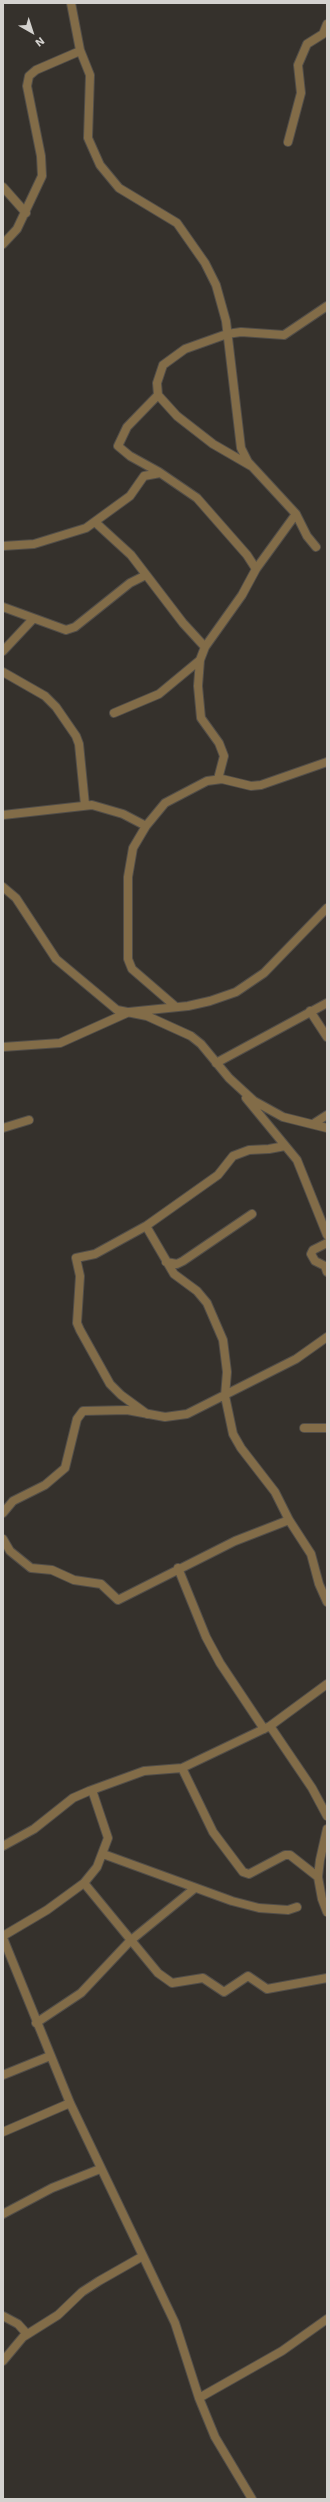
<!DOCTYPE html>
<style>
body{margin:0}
#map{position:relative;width:330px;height:2502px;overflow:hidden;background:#35312c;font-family:"Work Sans",sans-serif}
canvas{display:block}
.frame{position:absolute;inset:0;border:4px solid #d4d2cf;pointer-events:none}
.north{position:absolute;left:12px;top:12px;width:40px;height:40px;-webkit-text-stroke:3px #35312c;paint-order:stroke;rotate:141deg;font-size:11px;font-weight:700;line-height:16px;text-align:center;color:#d4d2cf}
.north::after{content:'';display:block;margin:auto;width:14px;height:18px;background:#d4d2cf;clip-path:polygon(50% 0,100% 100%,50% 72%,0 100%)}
</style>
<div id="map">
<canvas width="330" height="2502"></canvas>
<div class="frame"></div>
<div class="north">N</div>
</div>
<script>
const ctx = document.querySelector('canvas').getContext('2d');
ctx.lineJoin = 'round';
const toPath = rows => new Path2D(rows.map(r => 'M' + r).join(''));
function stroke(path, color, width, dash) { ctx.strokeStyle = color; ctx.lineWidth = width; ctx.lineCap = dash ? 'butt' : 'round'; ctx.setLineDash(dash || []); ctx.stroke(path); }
const street = toPath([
 [71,3,80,50,90,75,88,138,100,165,119,188,177,223,205,263,216,285,226,321,241,448,248,462,296,514,307,536,316,547],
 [288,142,301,93,298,65,307,44,323,34,327,24],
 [3,187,26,213],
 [3,244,17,229,42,176,41,156,27,86,29,76,36,70,80,51],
 [158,395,127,427,118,446,130,456,159,472,197,498,247,555,256,569],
 [251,466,213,444,177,416,158,395,157,383,163,365,185,349,227,334,241,332,284,335,327,306],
 [95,522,131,555,183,623,205,647],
 [3,546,34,544,86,528,130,496,144,476,160,473],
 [3,607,66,630,75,627,130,583,146,575],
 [3,651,33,619],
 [3,672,45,696,56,707,76,736,79,744,85,805],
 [114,713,159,694,200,660],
 [218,779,224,756,219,743,201,718,198,686,200,660,205,647,242,595,256,569,296,514],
 [3,815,92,805,123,814,146,826],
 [3,887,16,898,56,959,117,1010,147,1016,191,1036,201,1044,229,1078,254,1101,283,1117,327,1128],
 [176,1007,132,969,128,959,128,877,133,848,146,826,165,803,207,781,222,779,251,786,261,785,327,762],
 [310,1011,327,1037],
 [3,1047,60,1043,129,1012,188,1006,210,1001,236,992,264,973,327,908],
 [216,1063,327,1003],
 [246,1098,297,1160,327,1235],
 [313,1124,327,1115],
 [3,1128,29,1120],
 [146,1226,174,1274,197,1291,207,1303,223,1340,227,1372,225,1396,233,1434,241,1448,275,1492,289,1520,311,1554,319,1584,327,1602],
 [327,1243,313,1250,311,1254,315,1261,325,1266,327,1272],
 [166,1262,177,1264,183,1261,252,1214],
 [147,1414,121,1395,110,1384,80,1330,77,1323,80,1276,76,1258,95,1254,146,1226,218,1175,233,1156,249,1150,269,1149,285,1146],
 [304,1428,327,1428],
 [3,1513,13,1501,45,1485,65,1468,77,1419,83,1411,127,1410,165,1417,187,1414,296,1359,327,1337],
 [3,1539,10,1551,31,1568,52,1570,74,1580,101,1584,118,1600,235,1541,289,1520],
 [178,1568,206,1637,220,1663,264,1729],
 [270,1726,312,1788,327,1816],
 [182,1768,213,1832,243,1872,249,1874,285,1855,290,1855,318,1877],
 [327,1829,320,1860,318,1877,322,1899,327,1912],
 [3,1846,34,1829,73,1798,89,1791,144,1771,182,1768,270,1726,327,1684],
 [103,1854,232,1901,259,1908,288,1910,297,1907],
 [84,1883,158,1973,172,1983,203,1978,224,1992,248,1976,267,1989,327,1978],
 [3,1936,47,1910,84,1883,97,1867,108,1838,92,1790],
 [3,1938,70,2103,175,2323,199,2398,215,2437,252,2499],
 [36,2023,81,1993,130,1941,195,1888],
 [3,2075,50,2056],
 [3,2132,70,2103],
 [3,2214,52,2188,100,2169],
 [3,2316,18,2324,27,2334],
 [3,2361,23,2337,58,2315,82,2292,99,2281,143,2256],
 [199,2398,282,2351,327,2319]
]);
stroke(street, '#524e49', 10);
stroke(street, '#826c48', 8);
</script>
